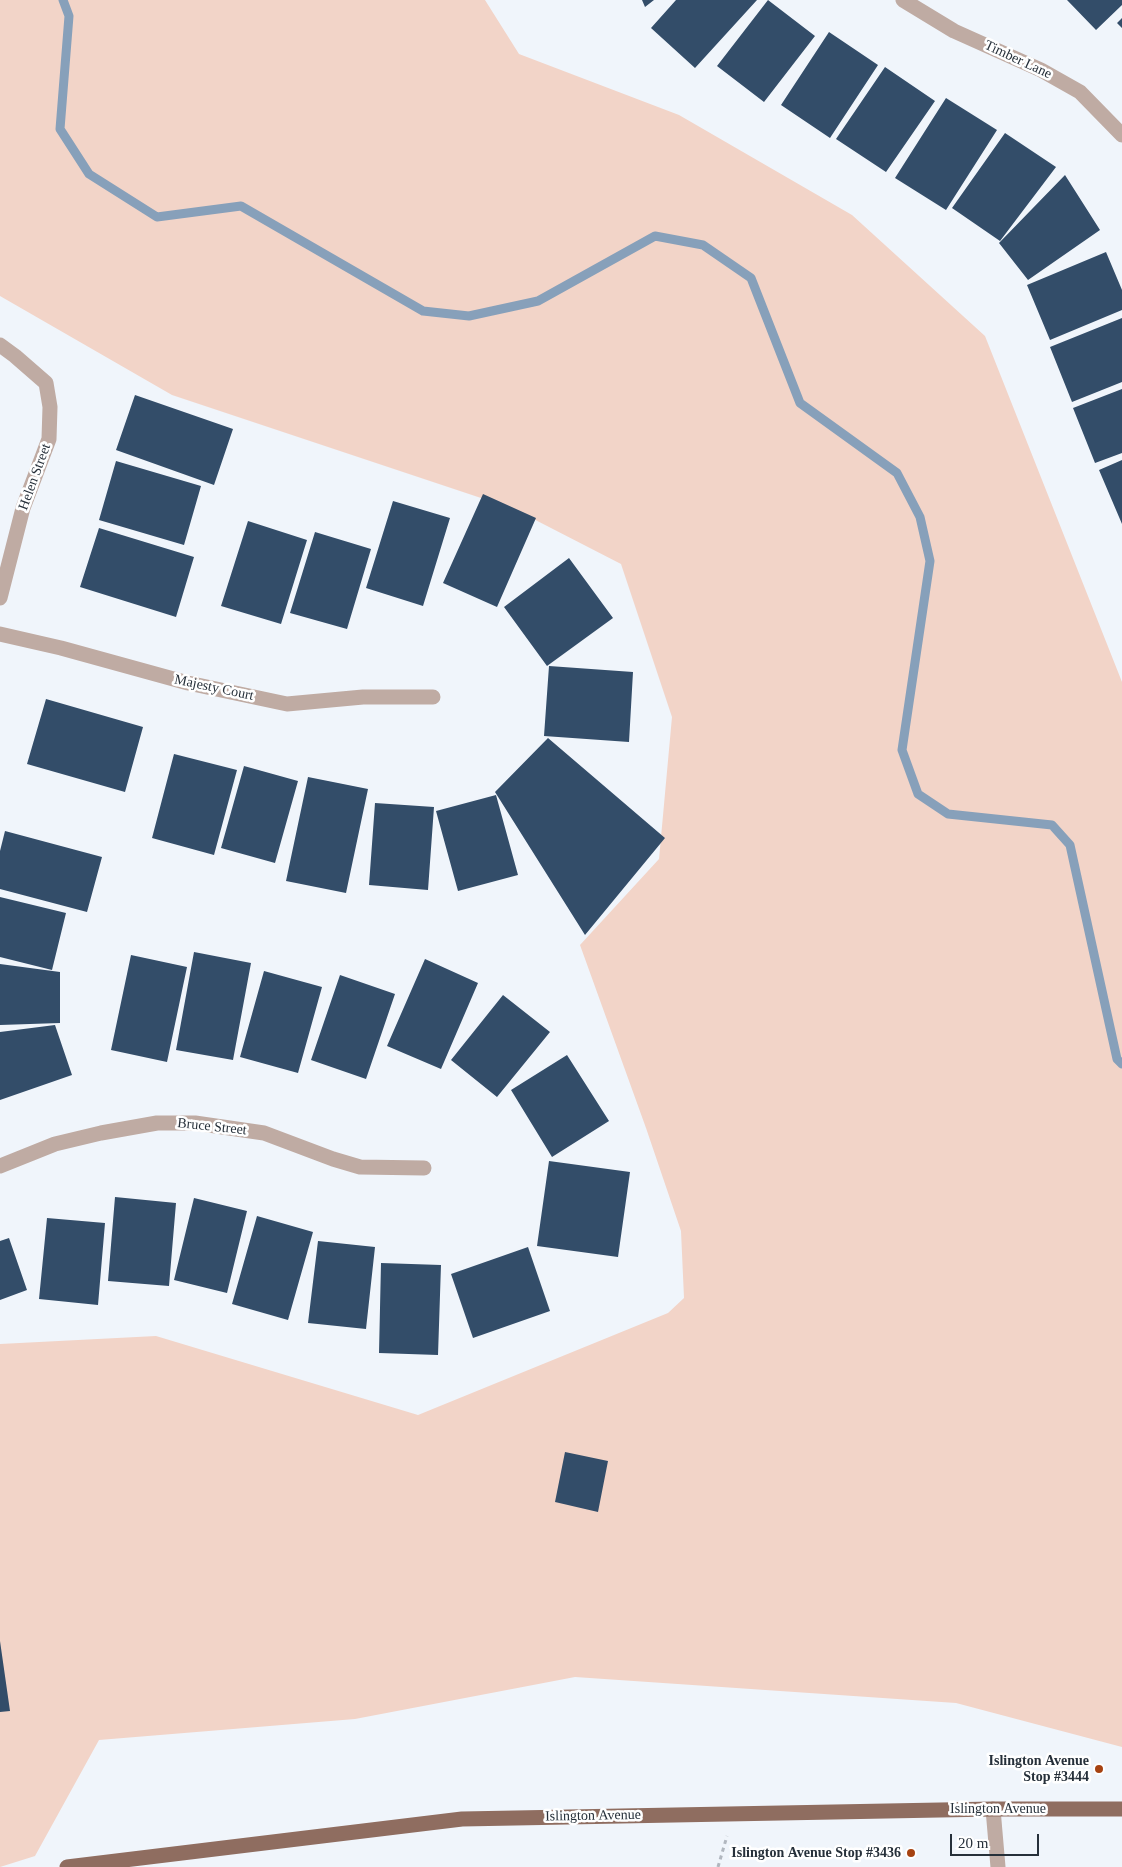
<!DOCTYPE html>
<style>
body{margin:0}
#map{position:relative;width:1122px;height:1867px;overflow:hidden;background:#f0f5fb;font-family:Georgia,serif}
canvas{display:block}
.scale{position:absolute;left:950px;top:1834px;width:89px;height:22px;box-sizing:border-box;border:2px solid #26303a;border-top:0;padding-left:6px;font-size:15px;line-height:18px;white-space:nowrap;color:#26303a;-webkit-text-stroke:4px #fff;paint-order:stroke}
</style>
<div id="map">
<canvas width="1122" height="1867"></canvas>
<div class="scale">20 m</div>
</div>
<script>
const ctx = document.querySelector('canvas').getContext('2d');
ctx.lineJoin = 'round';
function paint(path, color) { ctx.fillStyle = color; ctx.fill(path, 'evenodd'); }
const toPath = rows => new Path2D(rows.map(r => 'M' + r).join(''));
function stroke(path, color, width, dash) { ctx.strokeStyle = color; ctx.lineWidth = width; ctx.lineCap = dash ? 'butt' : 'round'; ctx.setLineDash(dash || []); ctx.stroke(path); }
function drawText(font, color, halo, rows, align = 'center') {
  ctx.font = font + ' Georgia,serif'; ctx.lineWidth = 5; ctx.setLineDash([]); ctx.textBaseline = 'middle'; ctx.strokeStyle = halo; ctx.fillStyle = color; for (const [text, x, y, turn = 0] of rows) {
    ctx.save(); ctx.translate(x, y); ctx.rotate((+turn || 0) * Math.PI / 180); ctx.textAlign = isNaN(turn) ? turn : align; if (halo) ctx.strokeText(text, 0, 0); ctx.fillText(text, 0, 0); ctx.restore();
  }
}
paint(toPath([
 [0,0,485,0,519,54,679,115,852,215,985,336,1122,682,1122,1747,956,1703,575,1677,355,1719,99,1740,35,1856,0,1867,0,1344,156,1336,418,1415,668,1313,684,1298,681,1231,646,1128,580,945,659,859,672,717,621,564,514,509,172,395,0,296]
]), '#f2d4c8');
stroke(toPath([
 [63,0,69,16,60,129,89,174,157,217,241,206,423,311,469,316,538,301,655,236,703,245,751,278,800,403,897,473,920,517,930,561,902,750,918,794,948,814,1052,825,1070,845,1117,1059,1122,1064]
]), '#87a0ba', 9);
paint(toPath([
 [642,0,654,0,645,7],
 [676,0,757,0,695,68,651,28],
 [768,0,815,36,764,102,717,66],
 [1067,0,1122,0,1122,5,1096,30],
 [1122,18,1122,28,1117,23],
 [829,32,878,65,830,138,781,105],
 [885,67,935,101,886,172,836,139],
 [946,98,997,130,946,210,895,178],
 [1005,133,1056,167,1000,241,952,208],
 [1065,175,1100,230,1028,280,999,243],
 [1106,252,1122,290,1122,310,1050,340,1027,285],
 [1122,318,1122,382,1072,402,1050,347],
 [1122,389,1122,453,1095,463,1073,408],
 [135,395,233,429,214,485,116,450],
 [1122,460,1122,524,1099,470],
 [116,461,201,486,184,545,99,520],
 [483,494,536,518,497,607,443,583],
 [393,501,450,518,423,606,366,588],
 [248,521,307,540,281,624,221,606],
 [99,528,194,557,176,617,80,587],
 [315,532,371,549,347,629,290,613],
 [569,558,613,618,547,666,504,607],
 [549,666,633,672,629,742,544,736],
 [46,699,143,727,125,792,27,764],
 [548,738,665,838,585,935,495,792],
 [174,754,237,770,214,855,152,838],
 [244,766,298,781,275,863,221,848],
 [308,777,368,789,346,893,286,881],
 [496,795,518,875,458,891,436,811],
 [375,803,434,807,428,890,369,885],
 [5,831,102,857,87,912,0,889,0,851],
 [0,897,66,913,52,970,0,957],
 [194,952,251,963,233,1060,176,1050],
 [131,955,187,967,167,1062,111,1050],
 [425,959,478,983,441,1069,387,1046],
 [0,964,60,972,60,1023,0,1025],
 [264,971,322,987,298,1073,240,1057],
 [340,975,395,994,366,1079,311,1060],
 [503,995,550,1032,497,1097,451,1060],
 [55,1025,72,1075,0,1100,0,1032],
 [567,1055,609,1121,552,1157,511,1090],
 [549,1161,630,1172,618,1257,537,1246],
 [115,1197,176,1203,169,1286,108,1281],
 [194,1198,247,1211,227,1293,174,1280],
 [257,1216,313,1232,288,1320,232,1304],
 [47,1218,105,1223,98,1305,39,1299],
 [9,1238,27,1290,0,1300,0,1241],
 [318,1241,375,1247,366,1329,308,1323],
 [528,1247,550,1311,473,1338,451,1274],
 [381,1263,441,1265,438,1355,379,1353],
 [565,1452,608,1461,598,1512,555,1502],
 [0,1641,10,1711,0,1712]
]), '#334d69');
stroke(toPath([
 [718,1867,727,1836]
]), '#b1b7bf', 3, [4, 4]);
stroke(toPath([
 [903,0,954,31,1041,70,1080,92,1122,135],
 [0,345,15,356,46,383,50,407,49,439,23,508,0,598],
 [0,634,61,648,188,683,287,704,363,697,433,697],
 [0,1166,55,1144,101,1133,157,1123,195,1123,264,1133,333,1159,360,1167,424,1168],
 [993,1809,998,1867]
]), '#bfaba3', 15);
stroke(toPath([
 [67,1867,462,1819,993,1809,1122,1809]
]), '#8f6d60', 15);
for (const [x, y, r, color] of [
 [1099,1769,5,"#a64211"],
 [911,1853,5,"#a64211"]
]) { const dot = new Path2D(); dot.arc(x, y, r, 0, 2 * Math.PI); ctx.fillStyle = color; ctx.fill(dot); stroke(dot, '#fff', 2); }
drawText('14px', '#26303a', '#fff', [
 ["Timber Lane",1018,60,25],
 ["Helen Street",35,477,-70],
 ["Majesty Court",214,688,12],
 ["Bruce Street",212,1127,6],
 ["Islington Avenue",998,1809],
 ["Islington Avenue",593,1816,-1]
]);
drawText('bold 14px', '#26303a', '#fff', [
 ["Islington Avenue",1089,1761],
 ["Stop #3444",1089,1777],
 ["Islington Avenue Stop #3436",901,1853]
], 'right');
</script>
